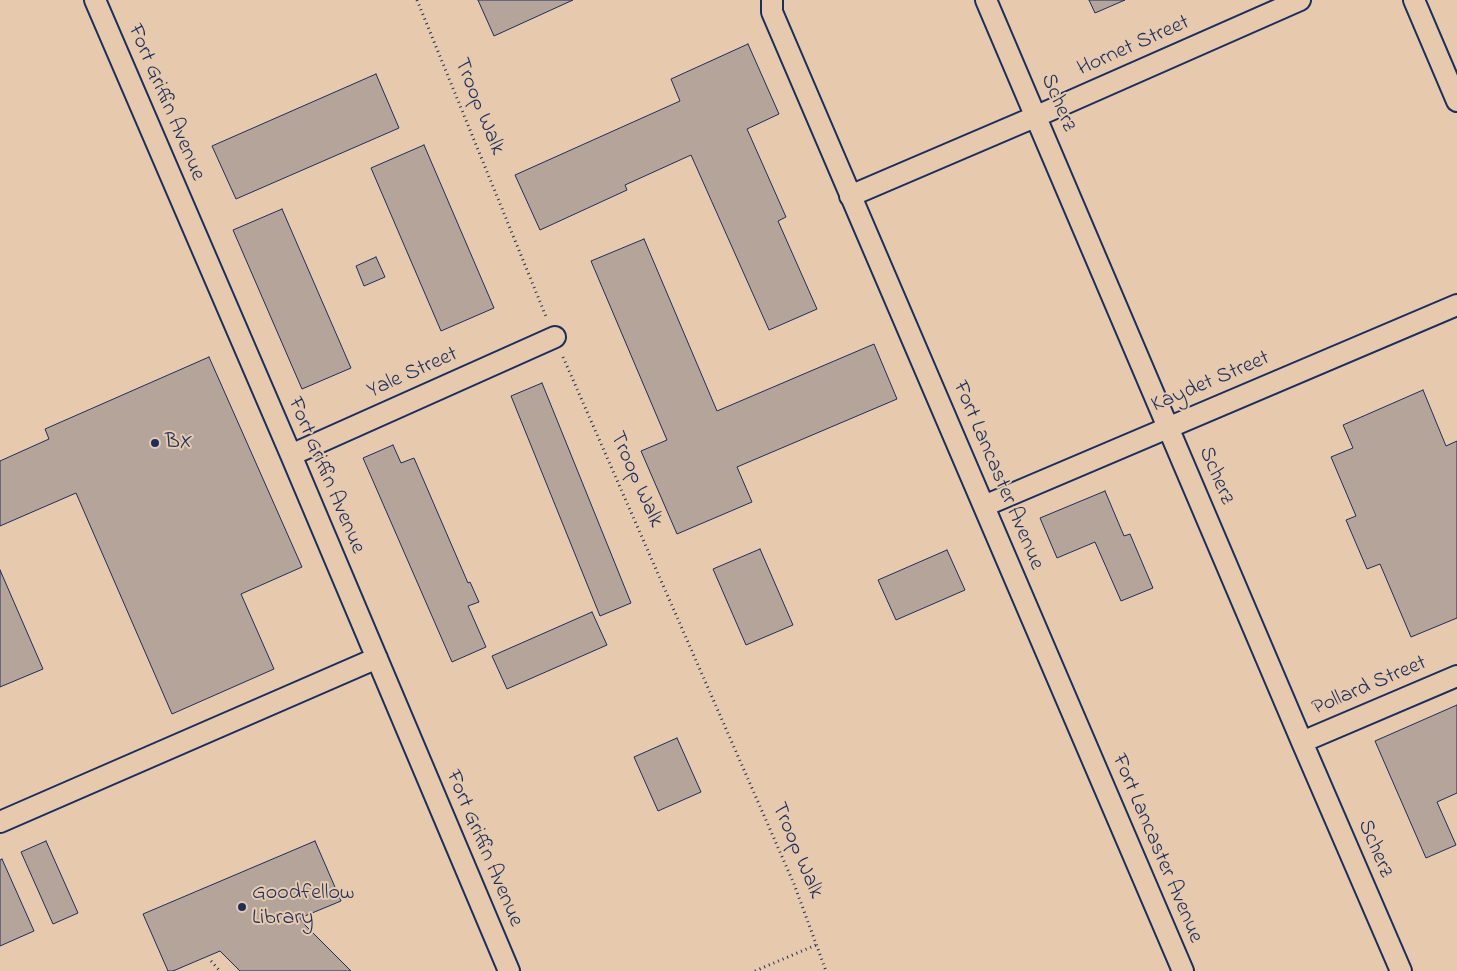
<!DOCTYPE html>
<style>
body{margin:0}
canvas{display:block;background:#e7caae}
</style>
<canvas width="1457" height="971"></canvas>
<script>
const ctx = document.querySelector('canvas').getContext('2d');
ctx.lineJoin = 'round';
function paint(path, color) { ctx.fillStyle = color; ctx.fill(path, 'evenodd'); }
const toPath = rows => new Path2D(rows.map(r => 'M' + r).join(''));
function stroke(path, color, width, dash) { ctx.strokeStyle = color; ctx.lineWidth = width; ctx.lineCap = dash ? 'butt' : 'round'; ctx.setLineDash(dash || []); ctx.stroke(path); }
function drawText(font, color, halo, rows, align = 'center') {
  ctx.font = font + ' "Indie Flower",sans-serif'; ctx.lineWidth = 4; ctx.setLineDash([]); ctx.textBaseline = 'middle'; ctx.strokeStyle = halo; ctx.fillStyle = color; for (const [text, x, y, turn = 0] of rows) {
    ctx.save(); ctx.translate(x, y); ctx.rotate((+turn || 0) * Math.PI / 180); ctx.textAlign = isNaN(turn) ? turn : align; if (halo) ctx.strokeText(text, 0, 0); ctx.fillText(text, 0, 0); ctx.restore();
  }
}
const building = toPath([
 [478,0,573,0,494,36,478,0],
 [1089,0,1125,0,1095,13,1089,0],
 [748,44,779,114,747,129,786,217,778,221,817,309,769,330,691,155,625,185,627,190,540,230,515,175,680,101,671,79,748,44],
 [376,74,399,128,236,199,212,146,376,74],
 [424,145,494,308,441,331,371,168,424,145],
 [282,209,351,368,302,389,233,230,282,209],
 [644,239,717,411,874,344,897,399,737,467,752,502,677,534,641,451,667,440,591,261,644,239],
 [376,257,385,277,364,286,356,266,376,257],
 [209,357,302,567,241,594,274,669,172,714,76,493,0,526,0,461,49,439,45,429,209,357],
 [542,383,631,603,600,616,511,396,542,383],
 [1423,390,1446,446,1457,441,1457,618,1411,637,1380,564,1367,569,1346,520,1356,516,1331,457,1353,448,1343,425,1423,390],
 [393,445,401,463,414,458,468,583,470,582,479,602,468,606,486,647,452,662,363,458,393,445],
 [1105,491,1124,536,1130,534,1153,588,1121,601,1095,542,1057,558,1040,518,1105,491],
 [760,549,793,625,746,645,713,569,760,549],
 [947,550,965,590,896,620,878,580,947,550],
 [0,570,43,669,0,687,0,570],
 [592,612,607,645,507,689,492,656,592,612],
 [1457,705,1457,793,1437,802,1456,845,1426,858,1375,741,1457,705],
 [677,738,701,792,658,811,634,757,677,738],
 [46,841,78,913,53,924,21,852,46,841],
 [315,841,341,901,300,918,303,923,351,971,240,971,220,951,173,971,168,971,143,914,315,841],
 [2,859,34,931,0,946,0,860,2,859]
]);
paint(building, '#b4a49a');
stroke(building, '#1b2f5e', 1);
const minor = toPath([
 [95,0,291,455,509,971],
 [772,0,772,12,1183,971],
 [986,0,1302,742,1401,971],
 [1414,0,1457,101],
 [850,196,1037,116,1300,0],
 [291,455,555,337],
 [984,506,1457,305],
 [1302,742,1457,676],
 [0,822,377,658]
]);
stroke(minor, '#1b2f5e', 24);
stroke(toPath([
 [417,0,547,319],
 [563,357,794,884,826,971],
 [211,961,220,971],
 [755,971,816,945]
]), '#1b2f5e', 3, [1, 4]);
stroke(minor, '#e7caae', 20);
for (const [x, y, r, color] of [
 [155,443,5,"#1b2f5e"],
 [242,907,5,"#1b2f5e"]
]) { const dot = new Path2D(); dot.arc(x, y, r, 0, 2 * Math.PI); ctx.fillStyle = color; ctx.fill(dot); stroke(dot, '#e7caae', 2); }
drawText('22px', '#1b2f5e', '#e7caae', [
 ["Hornet Street",1134,47,-24],
 ["Fort Griffin Avenue",165,103,67],
 ["Scherz",1057,103,67],
 ["Troop Walk",478,107,68],
 ["Yale Street",413,374,-24],
 ["Kaydet Street",1211,383,-23],
 ["Fort Griffin Avenue",325,476,67],
 ["Fort Lancaster Avenue",997,476,67],
 ["Scherz",1215,476,67],
 ["Troop Walk",635,480,66],
 ["Pollard Street",1370,687,-23],
 ["Fort Griffin Avenue",483,849,67],
 ["Fort Lancaster Avenue",1156,849,67],
 ["Scherz",1374,849,67],
 ["Troop Walk",796,851,67]
]);
drawText('22px', '#1b2f5e', '#e7caae', [
 ["BX",165,443],
 ["Goodfellow",252,894],
 ["Library",252,919]
], 'left');
</script>
